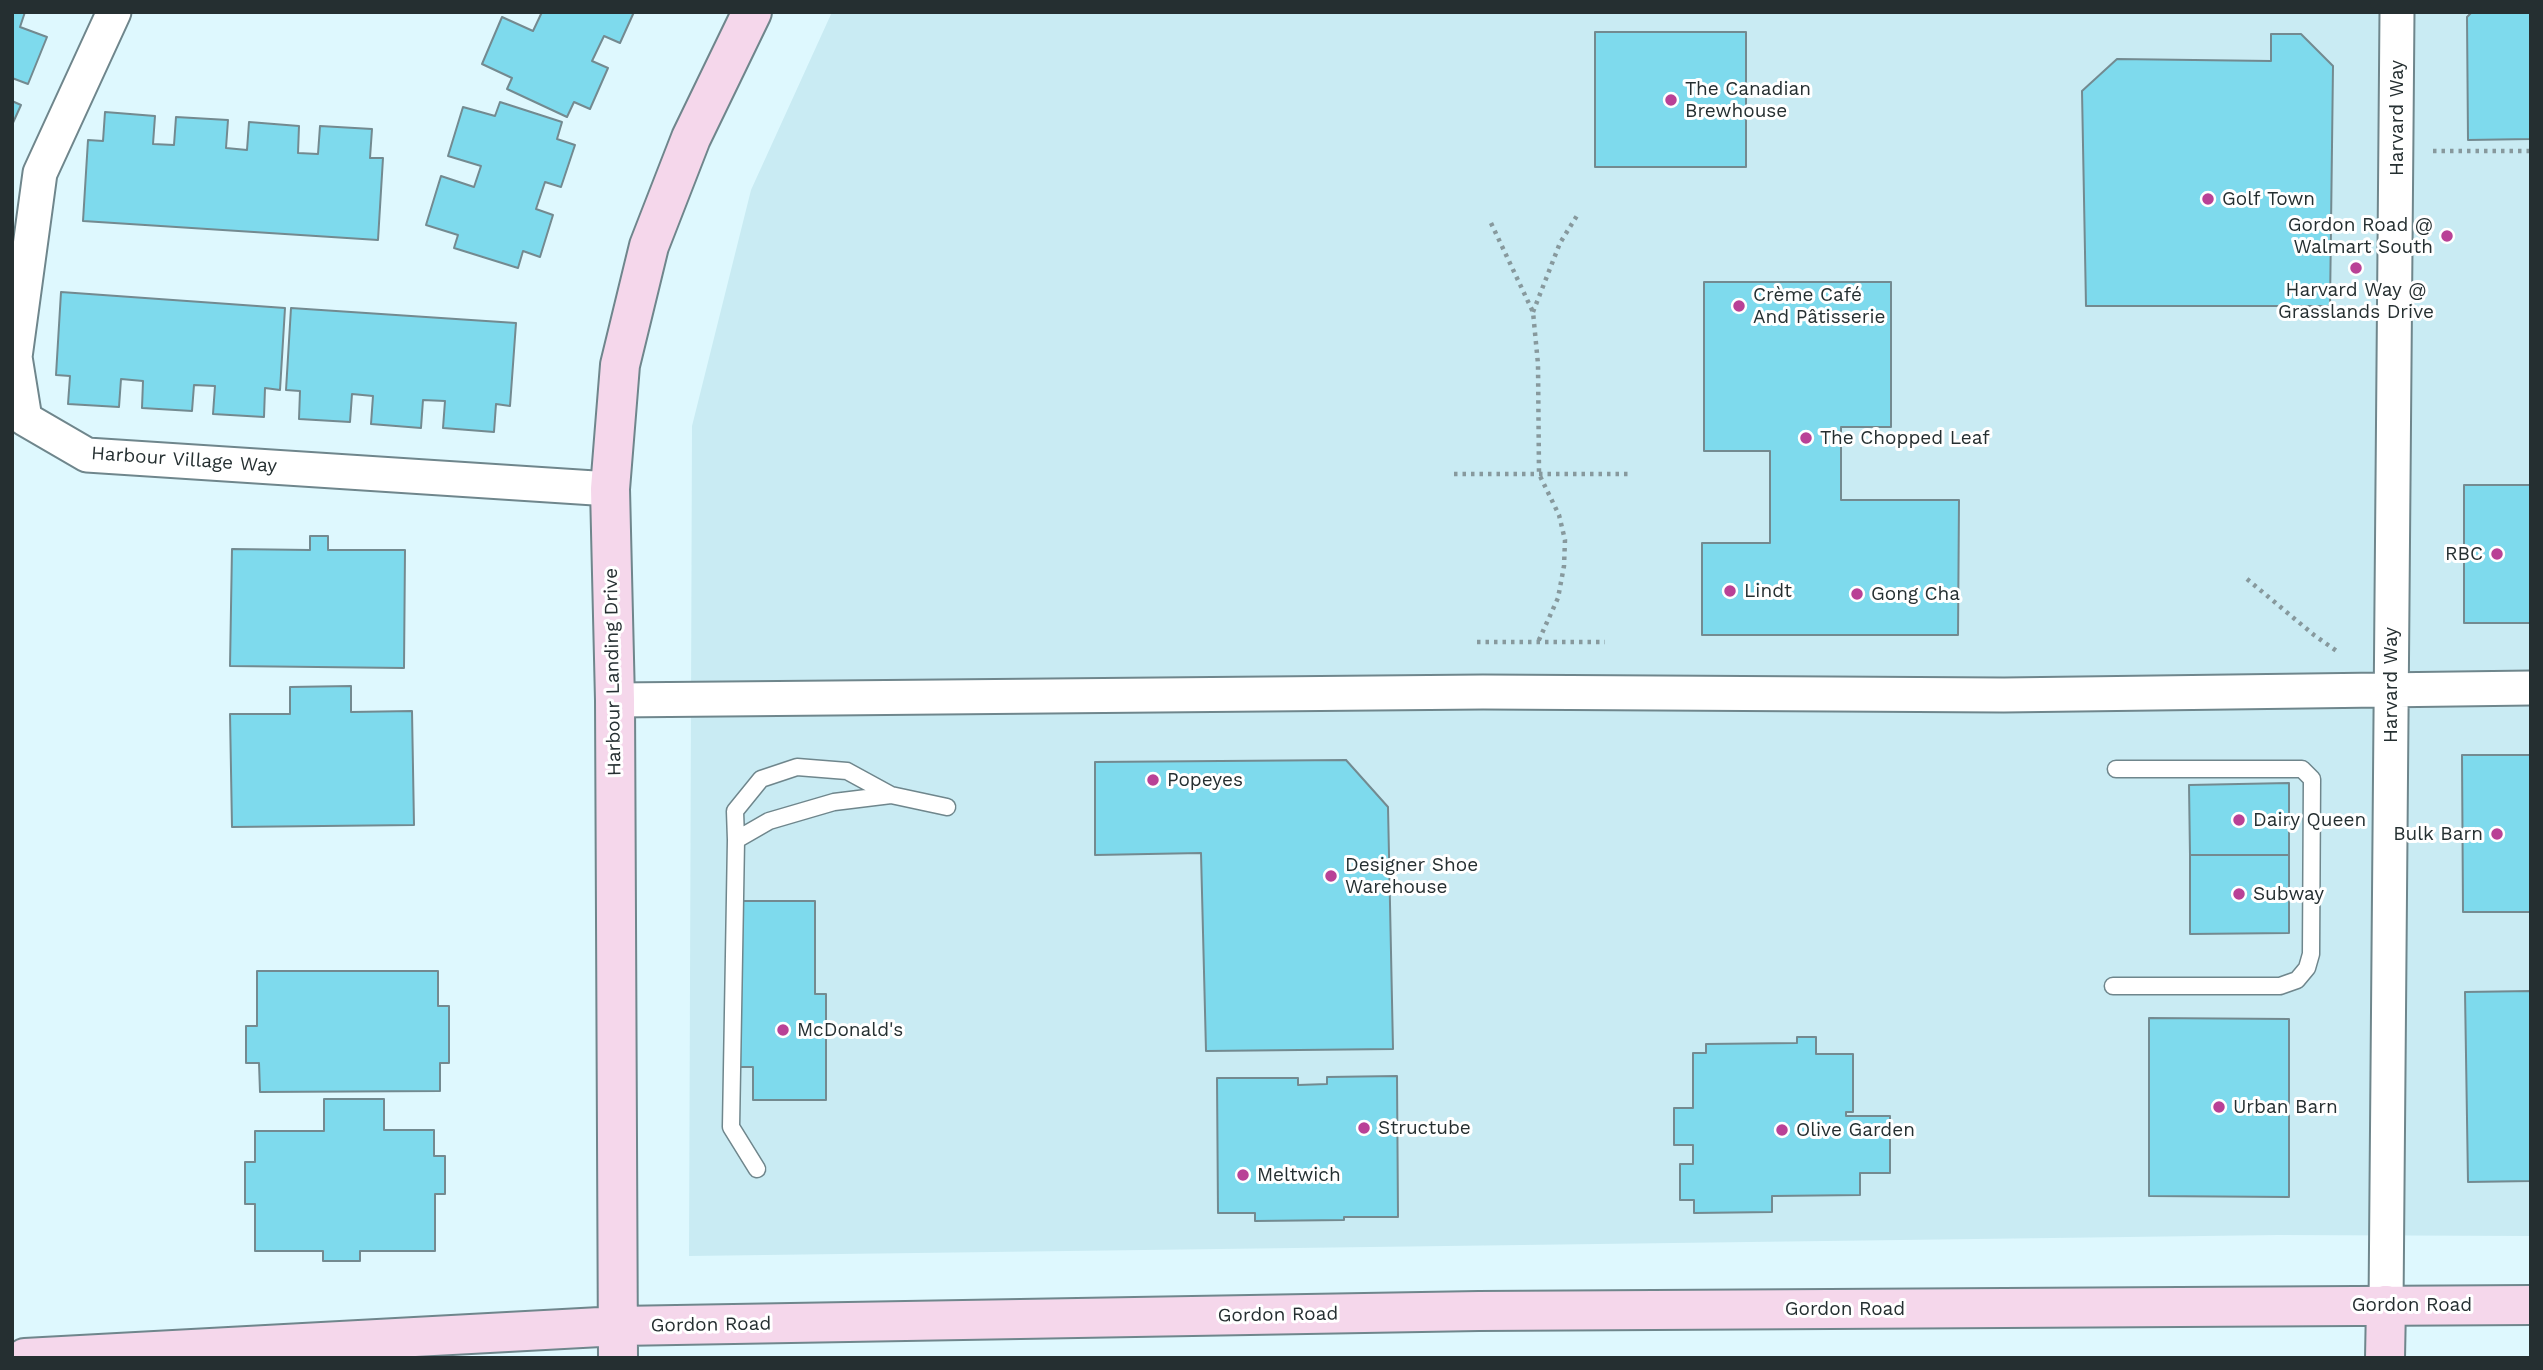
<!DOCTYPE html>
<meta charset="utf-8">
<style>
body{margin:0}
#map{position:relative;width:2543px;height:1370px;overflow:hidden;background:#def8fe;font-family:"Work Sans",sans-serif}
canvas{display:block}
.frame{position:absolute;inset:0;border:14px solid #252f31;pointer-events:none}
</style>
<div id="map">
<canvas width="2543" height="1370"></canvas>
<div class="frame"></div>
</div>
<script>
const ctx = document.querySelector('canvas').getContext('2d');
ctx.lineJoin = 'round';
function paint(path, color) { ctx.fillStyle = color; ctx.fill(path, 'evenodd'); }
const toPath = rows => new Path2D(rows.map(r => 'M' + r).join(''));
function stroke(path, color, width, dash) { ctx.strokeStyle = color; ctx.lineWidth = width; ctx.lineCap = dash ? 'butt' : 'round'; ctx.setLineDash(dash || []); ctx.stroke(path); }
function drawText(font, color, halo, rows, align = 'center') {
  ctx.font = font + ' "Work Sans",sans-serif'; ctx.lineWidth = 6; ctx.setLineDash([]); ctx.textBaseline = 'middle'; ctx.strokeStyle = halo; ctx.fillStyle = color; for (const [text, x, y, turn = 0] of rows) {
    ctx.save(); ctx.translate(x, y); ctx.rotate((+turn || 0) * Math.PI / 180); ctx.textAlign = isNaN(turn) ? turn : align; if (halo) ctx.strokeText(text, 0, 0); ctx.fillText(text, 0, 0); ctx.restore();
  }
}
paint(toPath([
 [832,12,2531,12,2531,1236,2279,1235,689,1256,692,426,751,190]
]), '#c9ebf3');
const building = toPath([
 [12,12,25,12,20,27,47,37,28,84,12,78,12,12],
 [542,12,634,12,620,43,604,36,592,61,608,68,590,109,574,102,567,117,507,89,512,78,482,64,502,17,533,31,542,12],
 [2472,12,2531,12,2531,139,2468,140,2467,17,2472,12],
 [1595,32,1746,32,1746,167,1595,167,1595,32],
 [2271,34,2301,34,2333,66,2330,306,2086,306,2082,91,2117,59,2271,61,2271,34],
 [12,101,21,105,12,125,12,101],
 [500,102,562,122,557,139,575,145,561,187,545,182,536,209,553,215,540,257,523,251,518,268,454,248,458,235,426,225,441,176,474,187,481,166,448,156,463,107,495,116,500,102],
 [105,112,155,116,153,144,174,145,176,117,228,120,226,148,247,150,249,122,299,126,298,153,318,154,320,126,372,129,370,158,383,158,378,240,83,221,88,140,103,141,105,112],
 [1704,282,1891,282,1891,427,1841,427,1841,500,1959,500,1958,635,1702,635,1702,543,1770,543,1770,451,1704,451,1704,282],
 [61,292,285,308,280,390,265,388,264,417,213,414,215,386,194,385,192,411,142,408,143,381,121,379,119,407,68,404,70,376,56,375,61,292],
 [291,308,516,323,510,406,496,404,494,432,443,428,445,401,423,400,421,428,371,424,373,396,352,394,350,422,299,419,300,391,286,390,291,308],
 [2464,485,2531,485,2531,623,2464,623,2464,485],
 [310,536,328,536,328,550,405,550,404,668,230,666,232,549,310,550,310,536],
 [351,686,351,712,412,711,414,825,232,827,230,714,290,714,290,687,351,686],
 [2462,755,2531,755,2531,912,2463,912,2462,755],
 [1346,760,1388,807,1393,1049,1206,1051,1201,853,1095,855,1095,762,1346,760],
 [2289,783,2289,855,2190,855,2189,785,2289,783],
 [2190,855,2289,855,2289,933,2190,934,2190,855],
 [740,901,815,901,815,994,826,994,826,1100,753,1100,753,1067,740,1067,740,901],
 [257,971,438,971,438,1006,449,1006,449,1063,440,1063,440,1091,260,1092,259,1063,246,1063,246,1026,257,1026,257,971],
 [2531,991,2531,1181,2468,1182,2465,992,2531,991],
 [2149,1018,2289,1019,2289,1197,2149,1196,2149,1018],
 [1797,1037,1816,1037,1816,1054,1853,1054,1853,1112,1846,1112,1846,1116,1890,1116,1890,1173,1860,1173,1860,1195,1772,1196,1772,1212,1694,1213,1694,1200,1680,1200,1680,1164,1693,1164,1693,1145,1674,1145,1674,1108,1693,1108,1693,1053,1706,1053,1706,1044,1797,1043,1797,1037],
 [1397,1076,1398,1217,1344,1217,1344,1220,1255,1221,1255,1213,1218,1213,1217,1078,1298,1078,1298,1085,1327,1084,1327,1077,1397,1076],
 [324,1099,384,1099,384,1130,434,1130,434,1156,445,1156,445,1194,435,1194,435,1251,360,1251,360,1261,323,1261,323,1251,255,1251,255,1204,245,1204,245,1162,255,1162,255,1131,324,1131,324,1099]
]);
paint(building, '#7edaed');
stroke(building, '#738a90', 2);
const lane = toPath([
 [736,840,735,811,761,779,797,767,847,771,891,795],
 [2113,986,2280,986,2297,980,2307,968,2311,954,2312,779,2302,769,2116,769],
 [757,1169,731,1127,736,840,769,821,834,802,891,795,947,807]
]);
const street = toPath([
 [114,12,40,173,15,357,25,419,87,455,610,489],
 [615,700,1483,692,2004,695,2531,688],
 [2386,1305,2397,12]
]);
const secondary = toPath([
 [25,1358,619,1326,1479,1311,2531,1305],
 [618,1358,615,700,610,489,620,365,649,246,691,138,752,12],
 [2385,1358,2386,1305]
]);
stroke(lane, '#6f868c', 19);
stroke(street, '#6f868c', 37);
stroke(secondary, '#6f868c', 42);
stroke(toPath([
 [2433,151,2531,151],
 [1491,223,1533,312,1538,364,1539,474,1559,515,1565,540,1564,566,1558,598,1538,642],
 [1533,312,1560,243,1578,214],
 [1454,474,1631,474],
 [2247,579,2314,635,2338,652],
 [1477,642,1605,642]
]), '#87999d', 4.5, [3.5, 5]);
stroke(lane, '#fff', 16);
stroke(street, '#fff', 33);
stroke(secondary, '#f5d7eb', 38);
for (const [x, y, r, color] of [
 [1671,100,7,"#b94196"],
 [2208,199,7,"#b94196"],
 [2447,236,7,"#b94196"],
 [2356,268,7,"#b94196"],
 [1739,306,7,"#b94196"],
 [1806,438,7,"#b94196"],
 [2497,554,7,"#b94196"],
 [1730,591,7,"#b94196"],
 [1857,594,7,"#b94196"],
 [1153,780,7,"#b94196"],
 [2239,820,7,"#b94196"],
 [2497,834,7,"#b94196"],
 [1331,876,7,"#b94196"],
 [2239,894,7,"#b94196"],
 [783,1030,7,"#b94196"],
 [2219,1107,7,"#b94196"],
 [1364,1128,7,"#b94196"],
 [1782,1130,7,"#b94196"],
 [1243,1175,7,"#b94196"]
]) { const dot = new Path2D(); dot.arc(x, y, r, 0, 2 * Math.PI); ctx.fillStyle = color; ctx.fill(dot); stroke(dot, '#fff', 2.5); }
drawText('19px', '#252f31', '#fff', [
 ["The Canadian",1685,89],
 ["Brewhouse",1685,111],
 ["Golf Town",2222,199],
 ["Gordon Road @",2433,225,"right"],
 ["Walmart South",2433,247,"right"],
 ["Harvard Way @",2356,290,"center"],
 ["Grasslands Drive",2356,312,"center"],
 ["Crème Café",1753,295],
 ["And Pâtisserie",1753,317],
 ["The Chopped Leaf",1820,438],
 ["RBC",2483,554,"right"],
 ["Lindt",1744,591],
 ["Gong Cha",1871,594],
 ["Popeyes",1167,780],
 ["Dairy Queen",2253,820],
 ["Bulk Barn",2483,834,"right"],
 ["Designer Shoe",1345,865],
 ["Warehouse",1345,887],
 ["Subway",2253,894],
 ["McDonald's",797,1030],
 ["Urban Barn",2233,1107],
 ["Structube",1378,1128],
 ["Olive Garden",1796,1130],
 ["Meltwich",1257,1175]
], 'left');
drawText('19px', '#252f31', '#fff', [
 ["Harvard Way",2397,118,-90],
 ["Harbour Village Way",184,460,4],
 ["Harbour Landing Drive",613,672,-91],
 ["Harvard Way",2391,685,-90],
 ["Gordon Road",2412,1305],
 ["Gordon Road",1845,1309],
 ["Gordon Road",1278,1315,-1],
 ["Gordon Road",711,1325,-1]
]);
</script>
